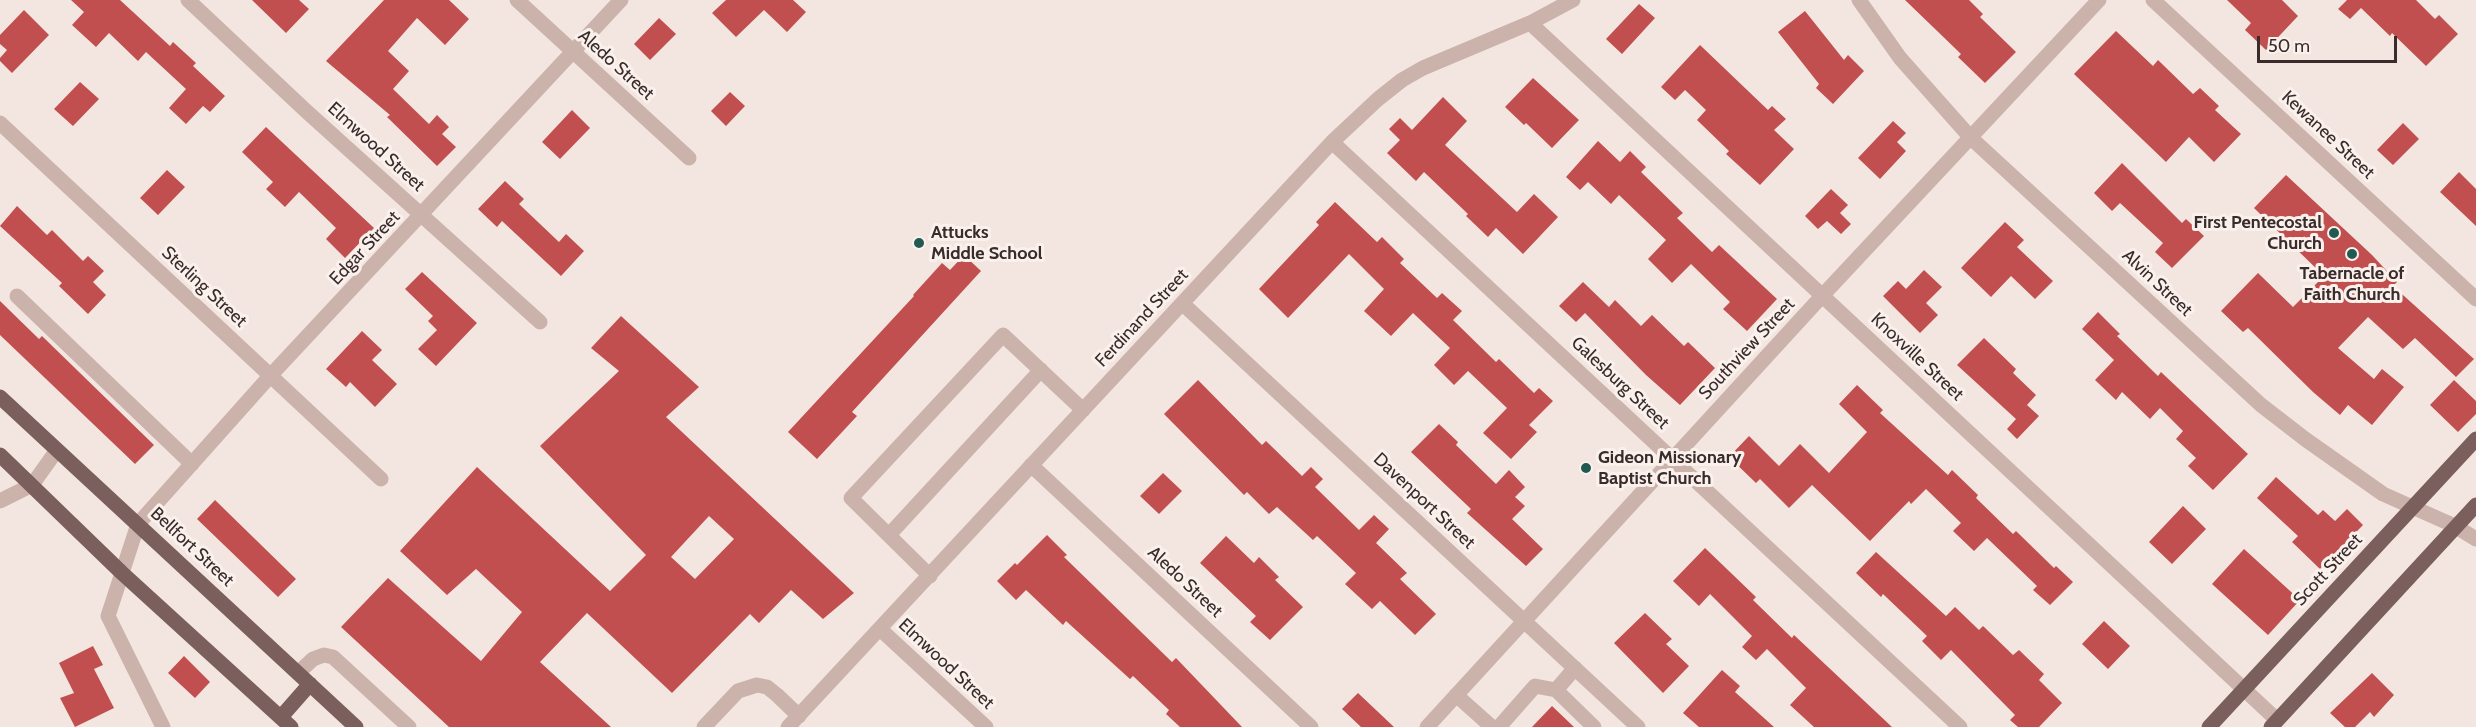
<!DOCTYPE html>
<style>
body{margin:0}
#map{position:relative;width:2476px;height:727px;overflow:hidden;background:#f3e6e0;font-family:Cabin,sans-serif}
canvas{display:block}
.scale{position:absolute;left:2257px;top:36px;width:140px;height:27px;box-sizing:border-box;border:3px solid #392c2b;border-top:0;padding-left:8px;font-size:18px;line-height:21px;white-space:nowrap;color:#392c2b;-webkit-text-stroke:4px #faf1ed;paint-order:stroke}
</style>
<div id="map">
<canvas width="2476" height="727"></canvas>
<div class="scale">50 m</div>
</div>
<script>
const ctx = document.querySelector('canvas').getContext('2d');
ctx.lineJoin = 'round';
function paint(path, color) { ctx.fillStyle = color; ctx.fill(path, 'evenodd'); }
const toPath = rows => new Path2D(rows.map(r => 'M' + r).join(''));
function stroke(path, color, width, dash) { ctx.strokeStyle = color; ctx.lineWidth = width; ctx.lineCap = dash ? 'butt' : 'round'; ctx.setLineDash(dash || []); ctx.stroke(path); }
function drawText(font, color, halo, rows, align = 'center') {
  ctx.font = font + ' Cabin,sans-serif'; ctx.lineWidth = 6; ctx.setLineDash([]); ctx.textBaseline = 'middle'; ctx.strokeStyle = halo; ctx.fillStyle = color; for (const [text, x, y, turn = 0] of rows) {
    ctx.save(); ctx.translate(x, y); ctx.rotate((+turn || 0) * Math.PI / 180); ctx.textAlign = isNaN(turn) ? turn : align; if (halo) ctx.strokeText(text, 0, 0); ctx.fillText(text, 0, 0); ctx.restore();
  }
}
paint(toPath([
 [71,0,120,0,170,46,173,42,196,63,193,66,225,96,210,112,203,106,186,124,169,108,186,89,146,52,138,61,109,33,96,47,72,25,84,12],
 [252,0,299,0,309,9,286,33],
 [384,0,449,0,469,19,445,45,417,18,388,51,409,71,393,89,429,124,437,115,449,127,442,134,456,147,437,166,387,117,390,115,326,61],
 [726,0,793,0,806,12,787,32,764,10,736,37,712,13],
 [1905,0,1969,0,1983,14,1980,17,2016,52,1985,83,1958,57,1961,54],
 [2227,0,2282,0,2298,16,2266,50,2245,30,2251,23],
 [2347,0,2416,0,2435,19,2439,15,2458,34,2426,66,2392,33,2390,36,2361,8,2350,19,2338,9],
 [1639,4,1655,18,1622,54,1606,39],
 [24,10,49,35,12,73,0,61,0,58,7,50,0,44,0,35],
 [1805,11,1844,60,1848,55,1864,71,1833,104,1816,88,1819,84,1778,32],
 [659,18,676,34,650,60,634,44],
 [2116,31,2153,66,2158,60,2193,94,2200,88,2219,106,2215,110,2241,134,2214,162,2189,137,2166,162,2074,74],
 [1700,45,1768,110,1772,106,1786,119,1774,130,1794,149,1760,185,1726,154,1729,151,1697,120,1706,110,1685,90,1675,100,1661,87],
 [1533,78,1579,120,1552,148,1526,123,1524,125,1505,107],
 [80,82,99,99,73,126,54,109],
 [730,92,745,106,726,126,711,111],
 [1443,97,1467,121,1445,145,1517,212,1534,194,1558,217,1523,254,1496,228,1488,237,1466,216,1468,214,1424,172,1416,181,1387,153,1400,140,1389,129,1400,118,1412,130],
 [572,110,590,128,560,159,542,142],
 [1893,121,1906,133,1897,142,1906,151,1880,179,1858,158],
 [2403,123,2419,139,2393,165,2377,150],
 [266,127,374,228,345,258,326,239,336,228,299,192,285,207,266,189,273,182,242,152],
 [1598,141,1620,162,1630,151,1646,167,1641,172,1683,213,1677,218,1712,252,1719,245,1777,299,1747,331,1723,309,1730,302,1691,264,1672,283,1648,259,1666,240,1619,195,1611,204,1588,182,1580,190,1566,177],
 [2122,163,2182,223,2186,219,2204,236,2172,268,2155,252,2163,243,2120,203,2112,211,2094,193],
 [167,170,185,187,158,215,140,198],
 [2459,172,2476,189,2476,226,2440,192],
 [2286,175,2372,255,2397,282,2393,286,2474,359,2456,377,2415,338,2403,349,2368,317,2338,348,2374,379,2382,369,2404,387,2372,425,2348,405,2340,415,2313,392,2248,328,2243,332,2221,311,2258,273,2293,307,2324,276,2254,208],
 [505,181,524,199,519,204,559,242,566,234,584,251,561,276,502,221,497,227,478,209],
 [1831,189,1848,205,1840,213,1851,224,1841,234,1827,221,1818,229,1805,216],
 [1335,202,1377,242,1382,237,1404,259,1400,263,1437,298,1442,293,1462,311,1453,320,1496,362,1499,359,1534,393,1539,388,1553,401,1529,425,1537,432,1511,459,1483,433,1507,408,1468,371,1454,385,1434,365,1450,348,1413,313,1391,336,1364,311,1384,289,1349,254,1288,318,1259,289,1319,225,1316,222],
 [17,206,47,235,52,230,83,261,88,256,104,271,93,282,106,295,88,314,59,286,62,283,0,226],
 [2005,222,2024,240,2017,247,2053,281,2035,299,2011,276,1991,297,1961,268],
 [964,255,981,271,852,412,857,416,817,459,788,432,914,296,913,295,942,263,950,270],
 [1924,270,1942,287,1926,303,1938,315,1920,333,1883,296,1898,281,1906,289],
 [422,272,477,323,436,366,418,349,437,330,428,321,433,316,405,289],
 [1583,282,1609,307,1615,300,1641,326,1652,315,1684,346,1688,342,1715,368,1680,405,1646,375,1585,313,1576,322,1559,306],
 [0,301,39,339,42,336,154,445,135,464,0,335],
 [2098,312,2120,334,2117,336,2158,376,2161,372,2248,454,2213,490,2188,466,2196,458,2176,439,2183,431,2160,408,2150,419,2122,392,2116,400,2095,380,2114,360,2082,329],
 [621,316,699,387,666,417,854,593,823,619,791,590,759,623,750,614,672,693,587,613,540,662,611,727,449,727,341,627,388,578,481,661,522,612,476,569,447,595,400,551,477,467,610,591,646,555,540,446,619,371,591,348],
 [709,516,734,539,695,579,671,557],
 [362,331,382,350,372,360,397,384,375,407,350,382,346,387,326,369],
 [1984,338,2016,369,2013,373,2036,395,2027,405,2039,416,2017,439,2007,429,2016,419,1957,365],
 [1198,380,1262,445,1266,441,1302,476,1311,467,1323,479,1315,487,1359,530,1374,515,1389,529,1376,543,1407,573,1400,579,1436,614,1415,635,1380,601,1372,609,1345,584,1356,573,1317,536,1313,540,1277,507,1269,514,1247,492,1244,495,1164,414],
 [2454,380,2476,401,2476,414,2458,432,2430,405],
 [1857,385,1883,410,1880,413,1948,475,1952,470,1978,495,1976,498,2013,534,2016,531,2054,568,2056,566,2073,582,2050,605,2033,590,2037,586,1987,538,1974,551,1953,531,1961,523,1926,489,1911,504,1909,501,1870,541,1812,485,1789,508,1760,479,1756,483,1729,457,1749,436,1779,466,1800,444,1829,473,1867,432,1839,404],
 [1439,424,1458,442,1456,445,1496,484,1509,470,1525,487,1515,497,1525,506,1512,519,1543,549,1526,566,1467,513,1471,509,1411,452],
 [1163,473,1182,491,1159,514,1140,496],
 [2276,477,2318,515,2323,510,2335,521,2347,509,2363,525,2320,569,2292,542,2298,536,2257,498],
 [215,500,296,579,278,597,197,519],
 [2183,506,2206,529,2172,564,2149,542],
 [1047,535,1067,555,1064,557,1172,662,1176,658,1242,727,1180,727,1166,714,1169,710,1133,676,1130,679,1066,621,1063,625,1026,590,1016,600,997,581,1015,563,1017,565],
 [1226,536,1254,563,1259,557,1279,577,1275,580,1303,607,1270,640,1250,622,1256,616,1200,563],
 [1705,548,1756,597,1753,600,1792,638,1794,635,1892,727,1814,727,1790,705,1806,688,1767,649,1756,660,1742,647,1752,636,1710,594,1699,606,1673,581],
 [2244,549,2300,600,2268,635,2212,584],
 [1876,552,1946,616,1955,607,1979,630,1983,626,2013,655,2019,650,2044,674,2039,680,2062,703,2039,727,2018,727,2010,720,2015,715,1951,650,1941,660,1922,641,1927,636,1883,594,1881,597,1856,573],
 [1645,613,1672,639,1666,644,1689,666,1663,693,1614,643],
 [2104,621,2130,646,2108,669,2082,644],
 [93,646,103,665,94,669,114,708,75,727,60,698,74,693,59,663],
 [184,656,210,682,195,698,168,673],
 [1722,670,1740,686,1735,692,1774,727,1699,727,1683,713],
 [2372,673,2394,695,2374,717,2370,712,2355,727,2345,727,2330,713],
 [1358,693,1394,727,1361,727,1342,709],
 [1552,706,1574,727,1532,727]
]), '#c24f4f');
stroke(toPath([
 [188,0,305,110,540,322],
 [517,0,689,158],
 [1859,0,1900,58,1971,138,2261,405,2305,439,2383,494,2455,526,2476,539],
 [2153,0,2476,299],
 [1530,23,2277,720],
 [0,123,381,479],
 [1332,142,1960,727],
 [17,296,192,464],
 [1183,304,1638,727],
 [1031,465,1311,727],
 [0,501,32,485,57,450],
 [889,535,1041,370],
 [930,576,851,498,1003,335,1083,410],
 [880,629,986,727],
 [298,673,313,659,324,655,333,657,409,727],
 [1556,690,1575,668],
 [1456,695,1492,727],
 [163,727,108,616,138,524,271,375,621,0],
 [704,727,738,691,757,685,767,687,777,695,799,716],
 [788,727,1332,142,1378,99,1402,80,1423,68,1530,23,1573,0],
 [1427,727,1822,296,2099,0],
 [1499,727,1535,686,1556,690,1594,727]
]), '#cbb3ac', 15);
stroke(toPath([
 [0,397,356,727],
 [0,455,122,573,291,727],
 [281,717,310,684],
 [2209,727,2476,439],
 [2271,727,2476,505]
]), '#7a5f5c', 15);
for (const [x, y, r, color] of [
 [2334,233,6,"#215a50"],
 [919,243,6,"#215a50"],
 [2352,254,6,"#215a50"],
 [1586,468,6,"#215a50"]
]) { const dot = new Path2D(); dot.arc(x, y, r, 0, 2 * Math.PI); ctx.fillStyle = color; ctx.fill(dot); stroke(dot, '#faf1ed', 2); }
drawText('18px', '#392c2b', '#faf1ed', [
 ["Aledo Street",616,65,42],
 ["Kewanee Street",2328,135,43],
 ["Elmwood Street",376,147,42],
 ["Edgar Street",365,248,-47],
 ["Alvin Street",2157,283,43],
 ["Sterling Street",204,287,43],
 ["Ferdinand Street",1142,318,-47],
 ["Southview Street",1747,349,-47],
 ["Knoxville Street",1917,357,43],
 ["Galesburg Street",1620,383,43],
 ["Davenport Street",1424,501,43],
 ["Bellfort Street",192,547,43],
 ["Scott Street",2328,570,-47],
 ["Aledo Street",1185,582,43],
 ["Elmwood Street",946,664,43]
]);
drawText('bold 18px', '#392c2b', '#faf1ed', [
 ["First Pentecostal",2322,223,"right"],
 ["Church",2322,244,"right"],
 ["Attucks",931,233],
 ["Middle School",931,254],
 ["Tabernacle of",2352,274,"center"],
 ["Faith Church",2352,295,"center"],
 ["Gideon Missionary",1598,458],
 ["Baptist Church",1598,479]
], 'left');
</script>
